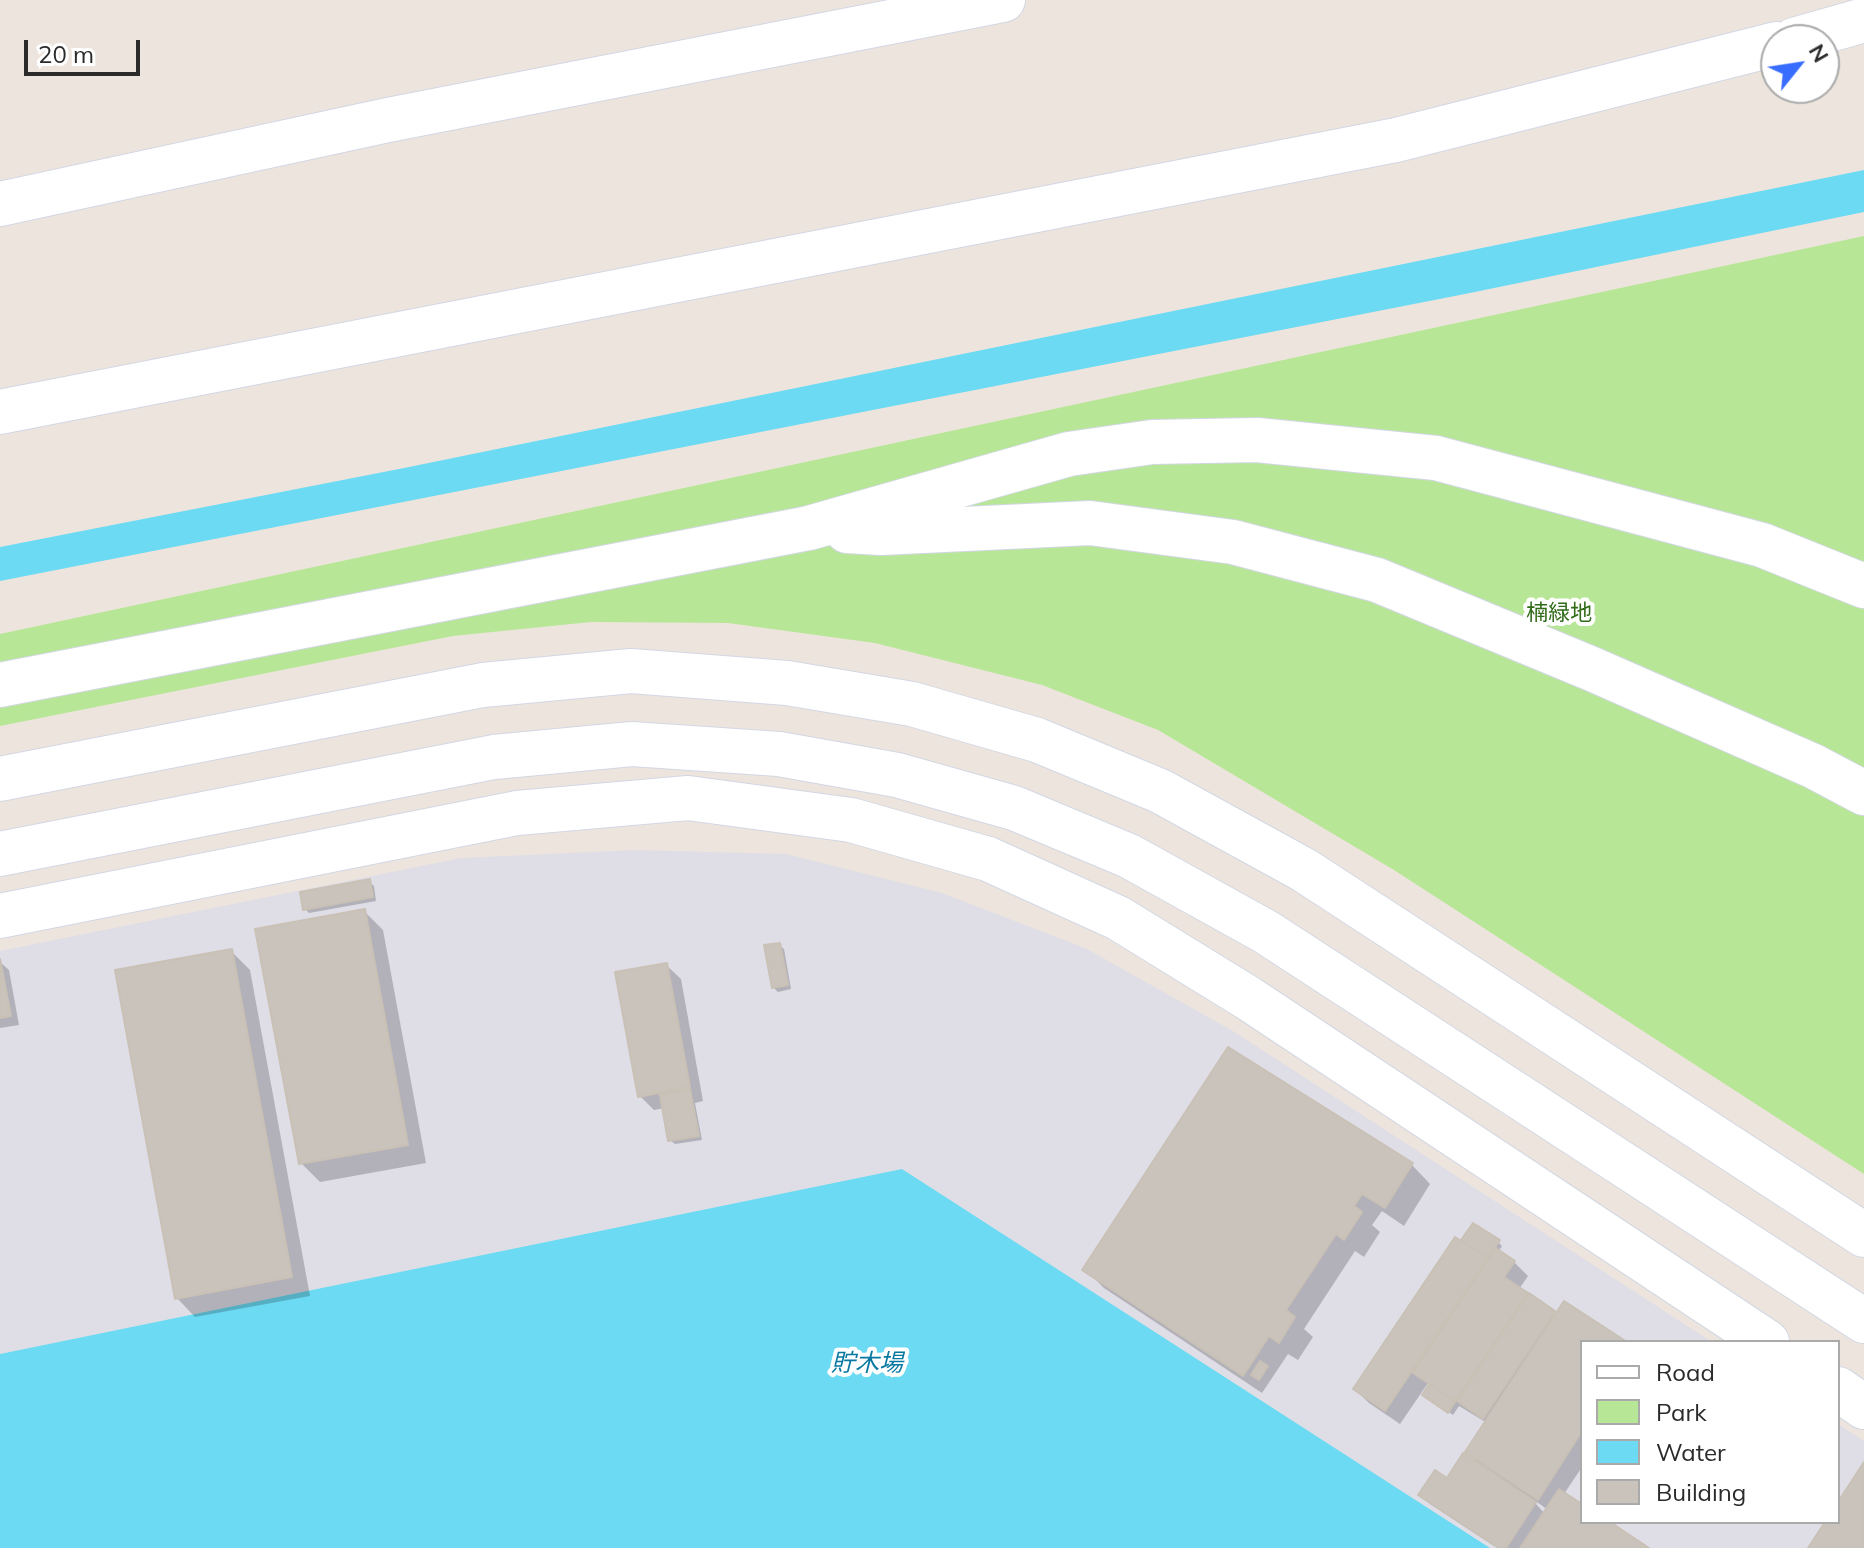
<!DOCTYPE html>
<meta charset="utf-8">
<style>
body{margin:0}
#map{position:relative;width:1864px;height:1548px;overflow:hidden;background:#ede5dd;font-family:Mulish,sans-serif}
canvas{display:block}
.legend{position:absolute;left:1580px;top:1340px;width:260px;height:184px;box-sizing:border-box;background:#fff;border:2px solid #aaa;margin:0;padding:10px 14px;list-style:none;font-size:24px;color:#2b2b2b}
.legend li{display:flex;align-items:center;gap:16px;height:40px}
.legend b{width:40px;border:2px solid #aaa}
.north{position:absolute;left:1760px;top:24px;width:80px;height:80px;box-sizing:border-box;background:#fff;border:2px solid #aaa;border-radius:50%;rotate:60deg;font-size:22px;font-weight:700;line-height:32px;text-align:center;color:#2b2b2b}
.north::after{content:'';display:block;margin:auto;width:28px;height:36px;background:#386dff;clip-path:polygon(50% 0,100% 100%,50% 72%,0 100%)}
.scale{position:absolute;left:24px;top:40px;width:116px;height:36px;box-sizing:border-box;border:4px solid #2b2b2b;border-top:0;padding-left:10px;font-size:24px;line-height:28px;white-space:nowrap;color:#2b2b2b;-webkit-text-stroke:6px #fff;paint-order:stroke}
</style>
<div id="map">
<canvas width="1864" height="1548"></canvas>
<ul class="legend">
<li><b style="height:10px;background:#fff"></b>Road</li>
<li><b style="height:22px;background:#b8e697"></b>Park</li>
<li><b style="height:22px;background:#6cdaf3"></b>Water</li>
<li><b style="height:22px;background:#c9c3bb"></b>Building</li>
</ul>
<div class="north">N</div>
<div class="scale">20 m</div>
</div>
<script>
const ctx = document.querySelector('canvas').getContext('2d');
ctx.lineJoin = 'round';
function paint(path, color) { ctx.fillStyle = color; ctx.fill(path, 'evenodd'); }
const toPath = rows => new Path2D(rows.map(r => 'M' + r).join(''));
function stroke(path, color, width, dash) { ctx.strokeStyle = color; ctx.lineWidth = width; ctx.lineCap = dash ? 'butt' : 'round'; ctx.setLineDash(dash || []); ctx.stroke(path); }
function drawText(font, color, halo, rows, align = 'center') {
  ctx.font = font + ' Mulish,"Noto Sans JP",sans-serif'; ctx.lineWidth = 8; ctx.setLineDash([]); ctx.textBaseline = 'middle'; ctx.strokeStyle = halo; ctx.fillStyle = color; for (const [text, x, y, turn = 0] of rows) {
    ctx.save(); ctx.translate(x, y); ctx.rotate((+turn || 0) * Math.PI / 180); ctx.textAlign = isNaN(turn) ? turn : align; if (halo) ctx.strokeText(text, 0, 0); ctx.fillText(text, 0, 0); ctx.restore();
  }
}
paint(toPath([
 [636,850,786,854,942,893,1085,948,1233,1031,1712,1342,1582,1342,1582,1522,1838,1522,1838,1424,1864,1441,1864,1548,1490,1548,902,1169,0,1354,0,951,461,858]
]), '#dfdde6');
paint(toPath([
 [1864,236,1864,1174,1394,870,1158,730,1042,685,875,643,728,623,591,622,453,636,0,726,0,634]
]), '#b8e697');
paint(toPath([
 [1864,170,1864,212,1465,294,0,581,0,547,404,468],
 [902,1169,1490,1548,0,1548,0,1354]
]), '#6cdaf3');
paint(toPath([
 [369,882,374,886,376,901,309,913,305,909],
 [364,911,383,930,426,1163,320,1182,301,1163],
 [779,945,784,949,791,989,778,992,773,987],
 [231,951,250,970,310,1296,195,1317,177,1298],
 [0,962,9,970,19,1025,0,1028],
 [666,965,681,979,703,1101,695,1103,702,1140,675,1144,670,1140,665,1108,654,1110,640,1096],
 [1412,1165,1430,1184,1404,1226,1382,1211,1372,1225,1380,1232,1364,1257,1355,1251,1304,1329,1313,1337,1298,1360,1288,1354,1262,1393,1104,1288,1085,1269],
 [1464,1239,1498,1242,1502,1246,1498,1252,1514,1262,1528,1276,1519,1289,1557,1315,1623,1342,1582,1342,1582,1467,1564,1494,1582,1506,1582,1522,1606,1522,1646,1548,1497,1548,1430,1504,1421,1495,1481,1467,1468,1452,1487,1423,1459,1406,1453,1415,1424,1394,1431,1385,1428,1383,1400,1424,1369,1403,1355,1389,1473,1248],
 [1537,1502,1548,1510,1545,1514,1536,1504]
]), '#0003');
const building = toPath([
 [370,879,373,897,303,910,300,892,370,879],
 [365,909,408,1145,299,1164,255,929,365,909],
 [780,943,788,985,772,988,764,945,780,943],
 [232,949,292,1277,175,1299,115,970,232,949],
 [0,959,11,1016,0,1018,0,959],
 [667,963,690,1087,638,1097,615,972,667,963],
 [1228,1047,1413,1163,1385,1208,1362,1194,1354,1206,1362,1212,1344,1240,1336,1234,1286,1310,1295,1317,1279,1343,1269,1336,1243,1376,1082,1270,1228,1047],
 [690,1089,699,1136,668,1141,660,1095,690,1089],
 [1473,1223,1500,1240,1488,1258,1461,1240,1473,1223],
 [1455,1237,1488,1258,1385,1411,1353,1389,1455,1237],
 [1496,1248,1515,1261,1504,1277,1528,1293,1455,1401,1413,1373,1496,1248],
 [1529,1293,1555,1311,1483,1419,1457,1401,1529,1293],
 [1564,1301,1627,1342,1582,1342,1582,1431,1538,1500,1465,1452,1564,1301],
 [1260,1361,1268,1366,1259,1380,1251,1375,1260,1361],
 [1429,1384,1455,1402,1448,1413,1422,1395,1429,1384],
 [1463,1453,1536,1502,1506,1548,1499,1548,1418,1495,1435,1470,1447,1478,1463,1453],
 [1864,1462,1864,1548,1808,1548,1825,1522,1838,1522,1838,1502,1864,1462],
 [1559,1489,1582,1504,1582,1522,1610,1522,1649,1548,1520,1548,1559,1489]
]);
paint(building, '#c9c3bb');
stroke(building, '#c9c1b6', 2);
const minor = toPath([
 [1794,40,1864,20],
 [0,204,388,120,1003,0],
 [0,412,1396,140,1776,44],
 [847,531,881,533,1090,523,1233,542,1377,580,1592,669,1813,766,1864,793],
 [0,685,809,528,1069,454,1152,442,1257,440,1436,458,1762,545,1864,586],
 [0,779,483,685,631,671,787,683,912,704,1037,740,1160,791,1304,870,1864,1235],
 [0,854,494,757,632,744,779,754,897,775,1014,808,1129,856,1266,932,1864,1321],
 [0,916,517,813,688,798,851,820,988,859,1118,918,1248,998,1767,1342],
 [1838,1389,1864,1407]
]);
stroke(minor, '#d2d7e4', 46);
stroke(minor, '#fff', 44);
drawText('22px', '#306b18', '#fff', [
 ["楠緑地",1559,613]
]);
drawText('italic 24px', '#0979a1', '#fff', [
 ["貯木場",867,1364]
]);
</script>
